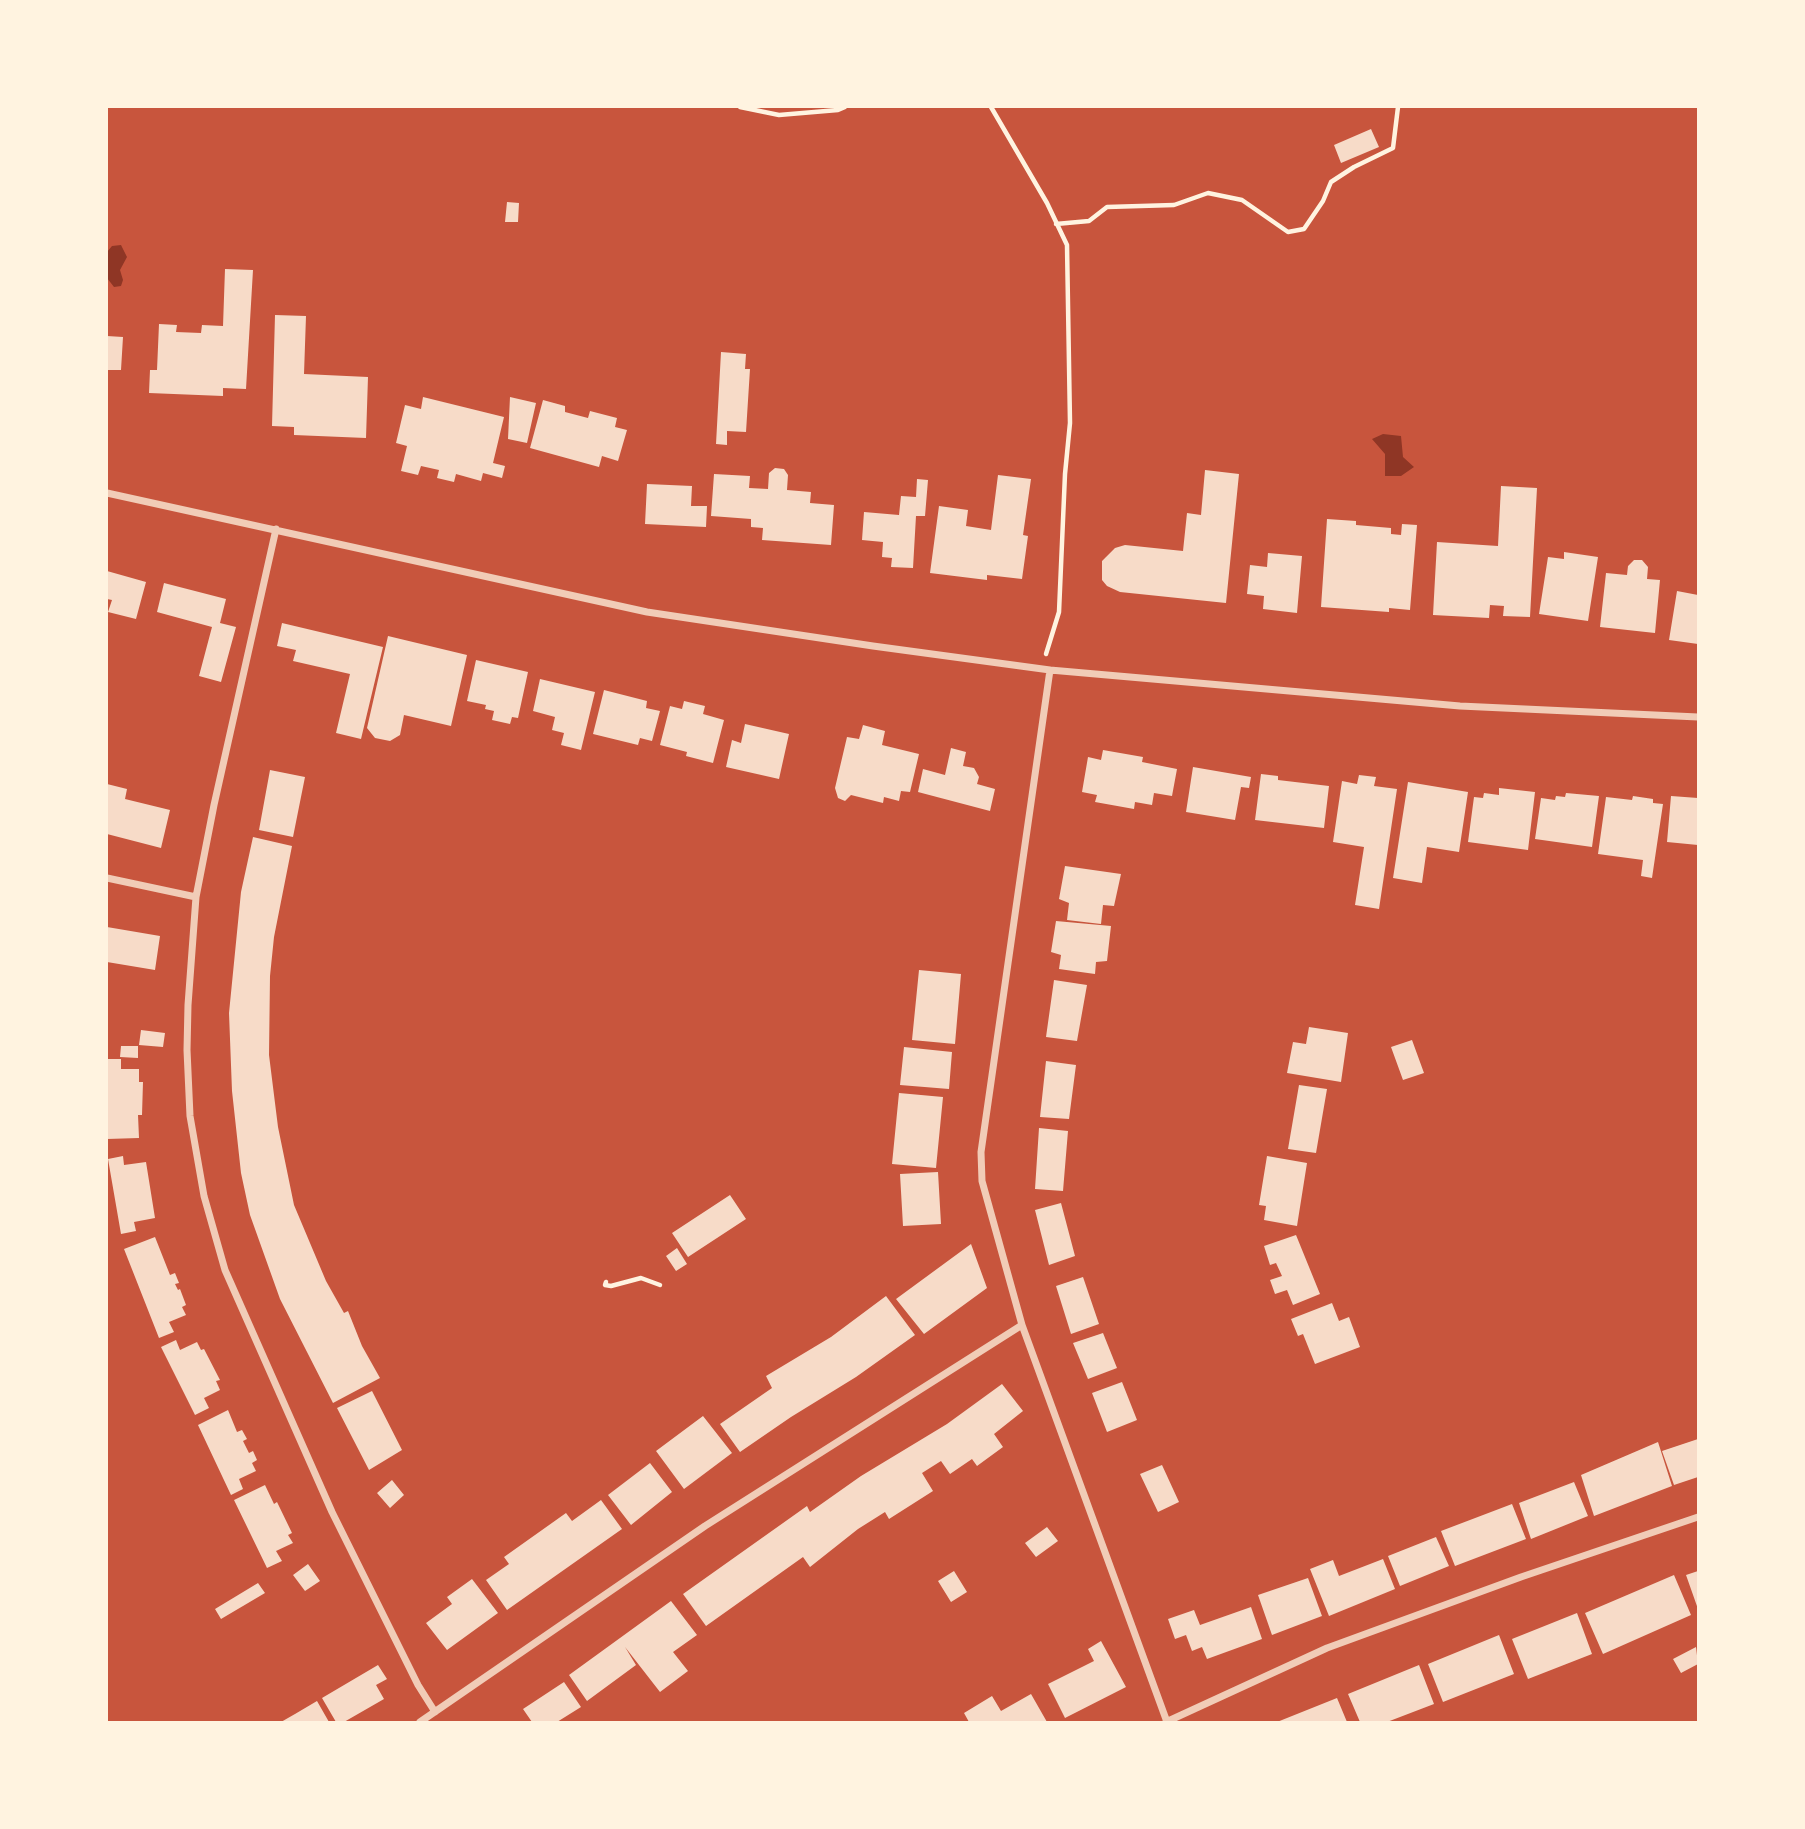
<!DOCTYPE html>
<style>
body{margin:0}
#map{position:relative;width:1805px;height:1829px;overflow:hidden;background:#c8553d;font-family:"Varela Round",sans-serif}
canvas{display:block}
.frame{position:absolute;inset:0;border:108px solid #fff3e0;pointer-events:none}
</style>
<div id="map">
<canvas width="1805" height="1829"></canvas>
<div class="frame"></div>
</div>
<script>
const ctx = document.querySelector('canvas').getContext('2d');
ctx.lineJoin = 'round';
function paint(path, color) { ctx.fillStyle = color; ctx.fill(path, 'evenodd'); }
const toPath = rows => new Path2D(rows.map(r => 'M' + r).join(''));
function stroke(path, color, width, dash) { ctx.strokeStyle = color; ctx.lineWidth = width; ctx.lineCap = dash ? 'butt' : 'round'; ctx.setLineDash(dash || []); ctx.stroke(path); }
paint(toPath([
 [121,245,127,257,120,270,123,280,121,286,114,287,107,278,107,252,112,246],
 [1383,434,1401,436,1403,457,1414,467,1401,476,1385,476,1385,454,1372,439]
]), '#8f3625');
paint(toPath([
 [1371,129,1379,147,1341,163,1334,145],
 [507,202,519,203,518,222,505,222],
 [225,269,253,270,246,389,223,388,223,396,149,393,150,370,157,370,159,324,177,325,176,332,201,333,202,325,223,326],
 [275,315,306,316,304,374,368,377,366,438,294,435,294,427,272,426],
 [107,336,123,337,121,370,107,370],
 [721,352,746,354,745,369,750,369,746,432,727,431,727,445,716,444],
 [423,397,504,417,493,463,505,466,502,478,483,473,481,481,456,474,454,482,437,478,439,470,421,466,418,475,401,471,407,446,396,443,405,405,421,409],
 [510,397,536,403,527,443,508,439],
 [543,400,565,406,565,412,588,418,590,411,617,418,615,427,627,430,618,461,602,456,599,467,530,448],
 [775,468,784,469,788,475,787,490,811,492,810,503,834,505,831,545,762,540,763,528,751,527,751,519,711,516,714,474,750,476,749,488,768,489,769,473],
 [1205,470,1239,474,1226,603,1120,592,1107,586,1102,580,1102,561,1115,548,1125,545,1183,551,1187,513,1201,515],
 [998,475,1031,479,1023,535,1028,536,1022,579,987,575,987,580,930,573,939,506,968,510,966,526,991,530],
 [917,479,928,480,925,516,916,516,913,568,891,567,892,558,882,557,883,542,862,540,864,512,899,515,901,496,916,497],
 [647,484,692,486,691,506,707,506,706,527,645,524],
 [1501,486,1537,488,1530,617,1503,616,1504,606,1490,605,1489,618,1433,615,1437,542,1498,546],
 [1327,519,1356,521,1356,525,1391,528,1391,534,1401,535,1402,524,1417,525,1410,610,1389,608,1389,612,1321,607],
 [1564,552,1598,557,1588,621,1539,614,1548,557,1564,559],
 [1268,553,1302,556,1297,613,1263,609,1264,596,1247,594,1250,565,1267,567],
 [1634,560,1642,560,1648,567,1647,579,1660,580,1655,633,1600,627,1606,573,1627,575,1628,566],
 [107,571,146,582,136,619,108,612,112,600,107,599],
 [164,583,226,599,220,623,236,627,221,682,199,676,212,627,157,612],
 [1677,591,1698,595,1698,644,1669,640],
 [282,623,383,647,361,739,336,733,350,674,293,661,296,650,277,646],
 [388,636,467,655,451,726,404,715,400,735,390,741,375,738,367,728],
 [476,660,528,672,518,718,512,717,510,724,492,720,494,711,485,709,486,705,467,701],
 [540,679,595,692,581,750,561,745,564,733,552,730,555,717,533,711],
 [604,690,647,701,646,708,660,711,652,741,640,738,638,745,593,734],
 [684,701,705,706,703,714,724,720,713,763,686,756,687,752,660,745,670,706,682,709],
 [745,724,789,734,779,779,726,767,732,740,741,743],
 [863,725,885,731,882,745,919,754,910,792,901,791,899,801,884,797,883,803,851,795,845,801,838,798,835,788,847,737,859,739],
 [951,748,966,752,963,766,974,768,979,777,977,784,995,789,990,811,918,792,923,769,945,775],
 [1103,750,1143,757,1142,762,1177,769,1172,796,1154,793,1152,805,1135,802,1134,809,1095,802,1097,795,1082,792,1088,757,1101,760],
 [1193,767,1251,777,1249,788,1241,787,1235,820,1186,812],
 [270,770,305,777,293,837,259,830],
 [1261,774,1278,776,1278,780,1329,786,1324,828,1255,820],
 [1359,775,1376,777,1374,786,1397,789,1379,909,1355,905,1364,847,1333,842,1342,781,1357,784],
 [1408,782,1468,792,1459,852,1427,847,1422,883,1393,878],
 [107,784,127,789,125,799,170,810,161,848,107,834],
 [1499,788,1535,792,1528,850,1468,842,1474,797,1483,798,1484,793,1499,795],
 [1566,793,1599,796,1592,847,1535,839,1541,798,1555,800,1556,796,1565,797],
 [1633,796,1653,799,1653,803,1663,804,1652,878,1641,876,1643,860,1598,854,1606,797,1632,800],
 [1671,796,1698,798,1698,845,1667,842],
 [253,837,292,846,274,937,270,976,269,1055,278,1127,294,1205,326,1281,344,1313,348,1311,362,1346,380,1378,333,1403,280,1299,250,1215,241,1173,232,1091,229,1013,241,892],
 [1065,866,1121,874,1114,906,1103,905,1101,924,1067,920,1069,903,1059,899],
 [1056,921,1111,926,1107,961,1096,962,1095,974,1059,969,1061,955,1051,952],
 [107,927,160,936,155,970,107,962],
 [919,970,961,974,955,1044,912,1040],
 [1054,980,1087,985,1077,1041,1046,1037],
 [1309,1027,1348,1033,1341,1082,1287,1073,1293,1042,1306,1044],
 [141,1030,165,1033,163,1047,139,1045],
 [1412,1040,1424,1073,1403,1080,1391,1047],
 [121,1046,138,1046,138,1058,120,1057],
 [904,1047,952,1052,949,1089,900,1085],
 [107,1059,121,1059,121,1069,139,1069,139,1082,143,1082,142,1115,138,1115,139,1138,107,1139],
 [1046,1061,1076,1065,1069,1119,1040,1117],
 [1299,1085,1327,1089,1316,1153,1288,1149],
 [899,1093,943,1097,936,1168,892,1164],
 [1039,1128,1068,1131,1063,1191,1035,1189],
 [123,1156,124,1165,146,1162,155,1218,134,1222,136,1231,121,1234,108,1159],
 [1267,1156,1307,1163,1297,1226,1264,1220,1266,1206,1259,1205],
 [938,1172,941,1224,903,1226,900,1174],
 [730,1195,746,1219,688,1257,672,1233],
 [1061,1203,1075,1256,1049,1265,1035,1210],
 [1296,1235,1320,1294,1293,1305,1287,1290,1275,1294,1270,1280,1282,1276,1276,1263,1270,1265,1264,1246],
 [155,1237,170,1275,175,1273,179,1283,175,1284,178,1290,180,1289,186,1305,182,1307,186,1315,169,1322,174,1332,159,1338,124,1249],
 [971,1244,987,1288,924,1334,896,1299],
 [677,1248,687,1264,676,1271,666,1256],
 [1083,1277,1099,1324,1071,1334,1056,1286],
 [886,1296,915,1335,856,1377,791,1417,740,1452,720,1424,772,1388,766,1376,831,1337],
 [1332,1303,1339,1321,1349,1317,1360,1347,1315,1364,1303,1334,1298,1336,1291,1319],
 [1103,1333,1117,1368,1088,1379,1073,1343],
 [176,1340,180,1350,197,1342,201,1350,204,1349,220,1380,216,1381,220,1390,204,1398,209,1408,195,1415,161,1347],
 [1122,1382,1137,1420,1107,1432,1092,1393],
 [1002,1384,1023,1411,994,1434,1003,1447,977,1466,972,1459,950,1474,941,1461,922,1473,933,1491,889,1519,885,1512,858,1529,810,1567,803,1557,706,1626,683,1594,807,1506,810,1512,861,1476,947,1424],
 [372,1391,402,1450,369,1470,337,1408],
 [228,1410,237,1432,242,1430,247,1439,243,1441,249,1453,253,1451,257,1460,252,1463,256,1471,239,1479,243,1489,231,1495,198,1425],
 [703,1416,732,1453,684,1489,656,1451],
 [1698,1439,1698,1477,1674,1485,1662,1451],
 [1658,1442,1672,1486,1594,1516,1581,1475],
 [650,1463,672,1492,631,1525,608,1495],
 [1162,1465,1179,1502,1158,1512,1140,1474],
 [392,1480,404,1495,390,1508,377,1493],
 [1574,1482,1588,1516,1531,1539,1519,1503],
 [265,1485,274,1504,277,1502,292,1533,288,1535,293,1543,276,1551,282,1561,267,1568,234,1500],
 [601,1500,622,1529,507,1610,486,1580,509,1564,504,1557,566,1513,572,1521],
 [1512,1504,1526,1539,1455,1566,1441,1531],
 [1047,1527,1058,1541,1036,1557,1025,1543],
 [1436,1537,1449,1566,1400,1586,1388,1556],
 [1383,1559,1395,1589,1329,1616,1310,1569,1333,1560,1339,1576],
 [308,1564,320,1581,305,1591,293,1575],
 [954,1571,967,1592,951,1602,938,1581],
 [1698,1571,1698,1609,1686,1575],
 [1674,1575,1691,1615,1603,1654,1585,1613],
 [1308,1578,1322,1616,1272,1635,1258,1595],
 [472,1579,498,1613,447,1650,426,1623,452,1604,447,1597],
 [258,1583,265,1593,221,1619,215,1609],
 [671,1601,697,1635,673,1652,688,1671,660,1692,625,1647,636,1665,587,1701,569,1675],
 [1251,1607,1262,1639,1207,1659,1202,1647,1192,1651,1186,1635,1175,1639,1168,1619,1194,1610,1200,1625],
 [1577,1613,1592,1654,1528,1679,1512,1639],
 [1499,1635,1514,1674,1443,1702,1428,1664],
 [1101,1641,1126,1687,1065,1718,1048,1684,1094,1661,1088,1649],
 [1696,1647,1698,1664,1681,1673,1673,1659],
 [378,1665,387,1679,376,1685,384,1699,344,1722,336,1722,322,1698],
 [1419,1665,1434,1704,1387,1722,1360,1722,1348,1694],
 [564,1682,581,1707,557,1722,532,1722,523,1709],
 [1031,1694,1047,1722,969,1722,964,1713,992,1696,1001,1711],
 [1337,1698,1347,1722,1277,1722],
 [317,1701,329,1722,281,1722,295,1714]
]), '#f7dbc8');
stroke(toPath([
 [740,107,779,115,838,110,845,107],
 [991,107,1047,203,1067,245,1070,423,1065,474,1059,612,1046,654],
 [1056,224,1089,221,1107,207,1174,205,1208,193,1242,200,1288,232,1304,229,1323,201,1331,182,1354,167,1393,148,1398,107],
 [606,1282,605,1285,611,1286,641,1278,660,1285]
]), '#fff3e0', 4.5);
stroke(toPath([
 [107,493,647,612,873,646,1050,670,1460,706,1698,717],
 [276,529,214,805,196,897,188,1005,187,1050,190,1116,204,1196,225,1270,332,1512,418,1685,435,1712],
 [1050,670,981,1152,982,1181,1022,1325,1167,1722],
 [107,878,196,897],
 [420,1722,705,1526,1022,1325],
 [1166,1722,1327,1648,1521,1577,1698,1517]
]), '#f1ccb7', 7);
</script>
